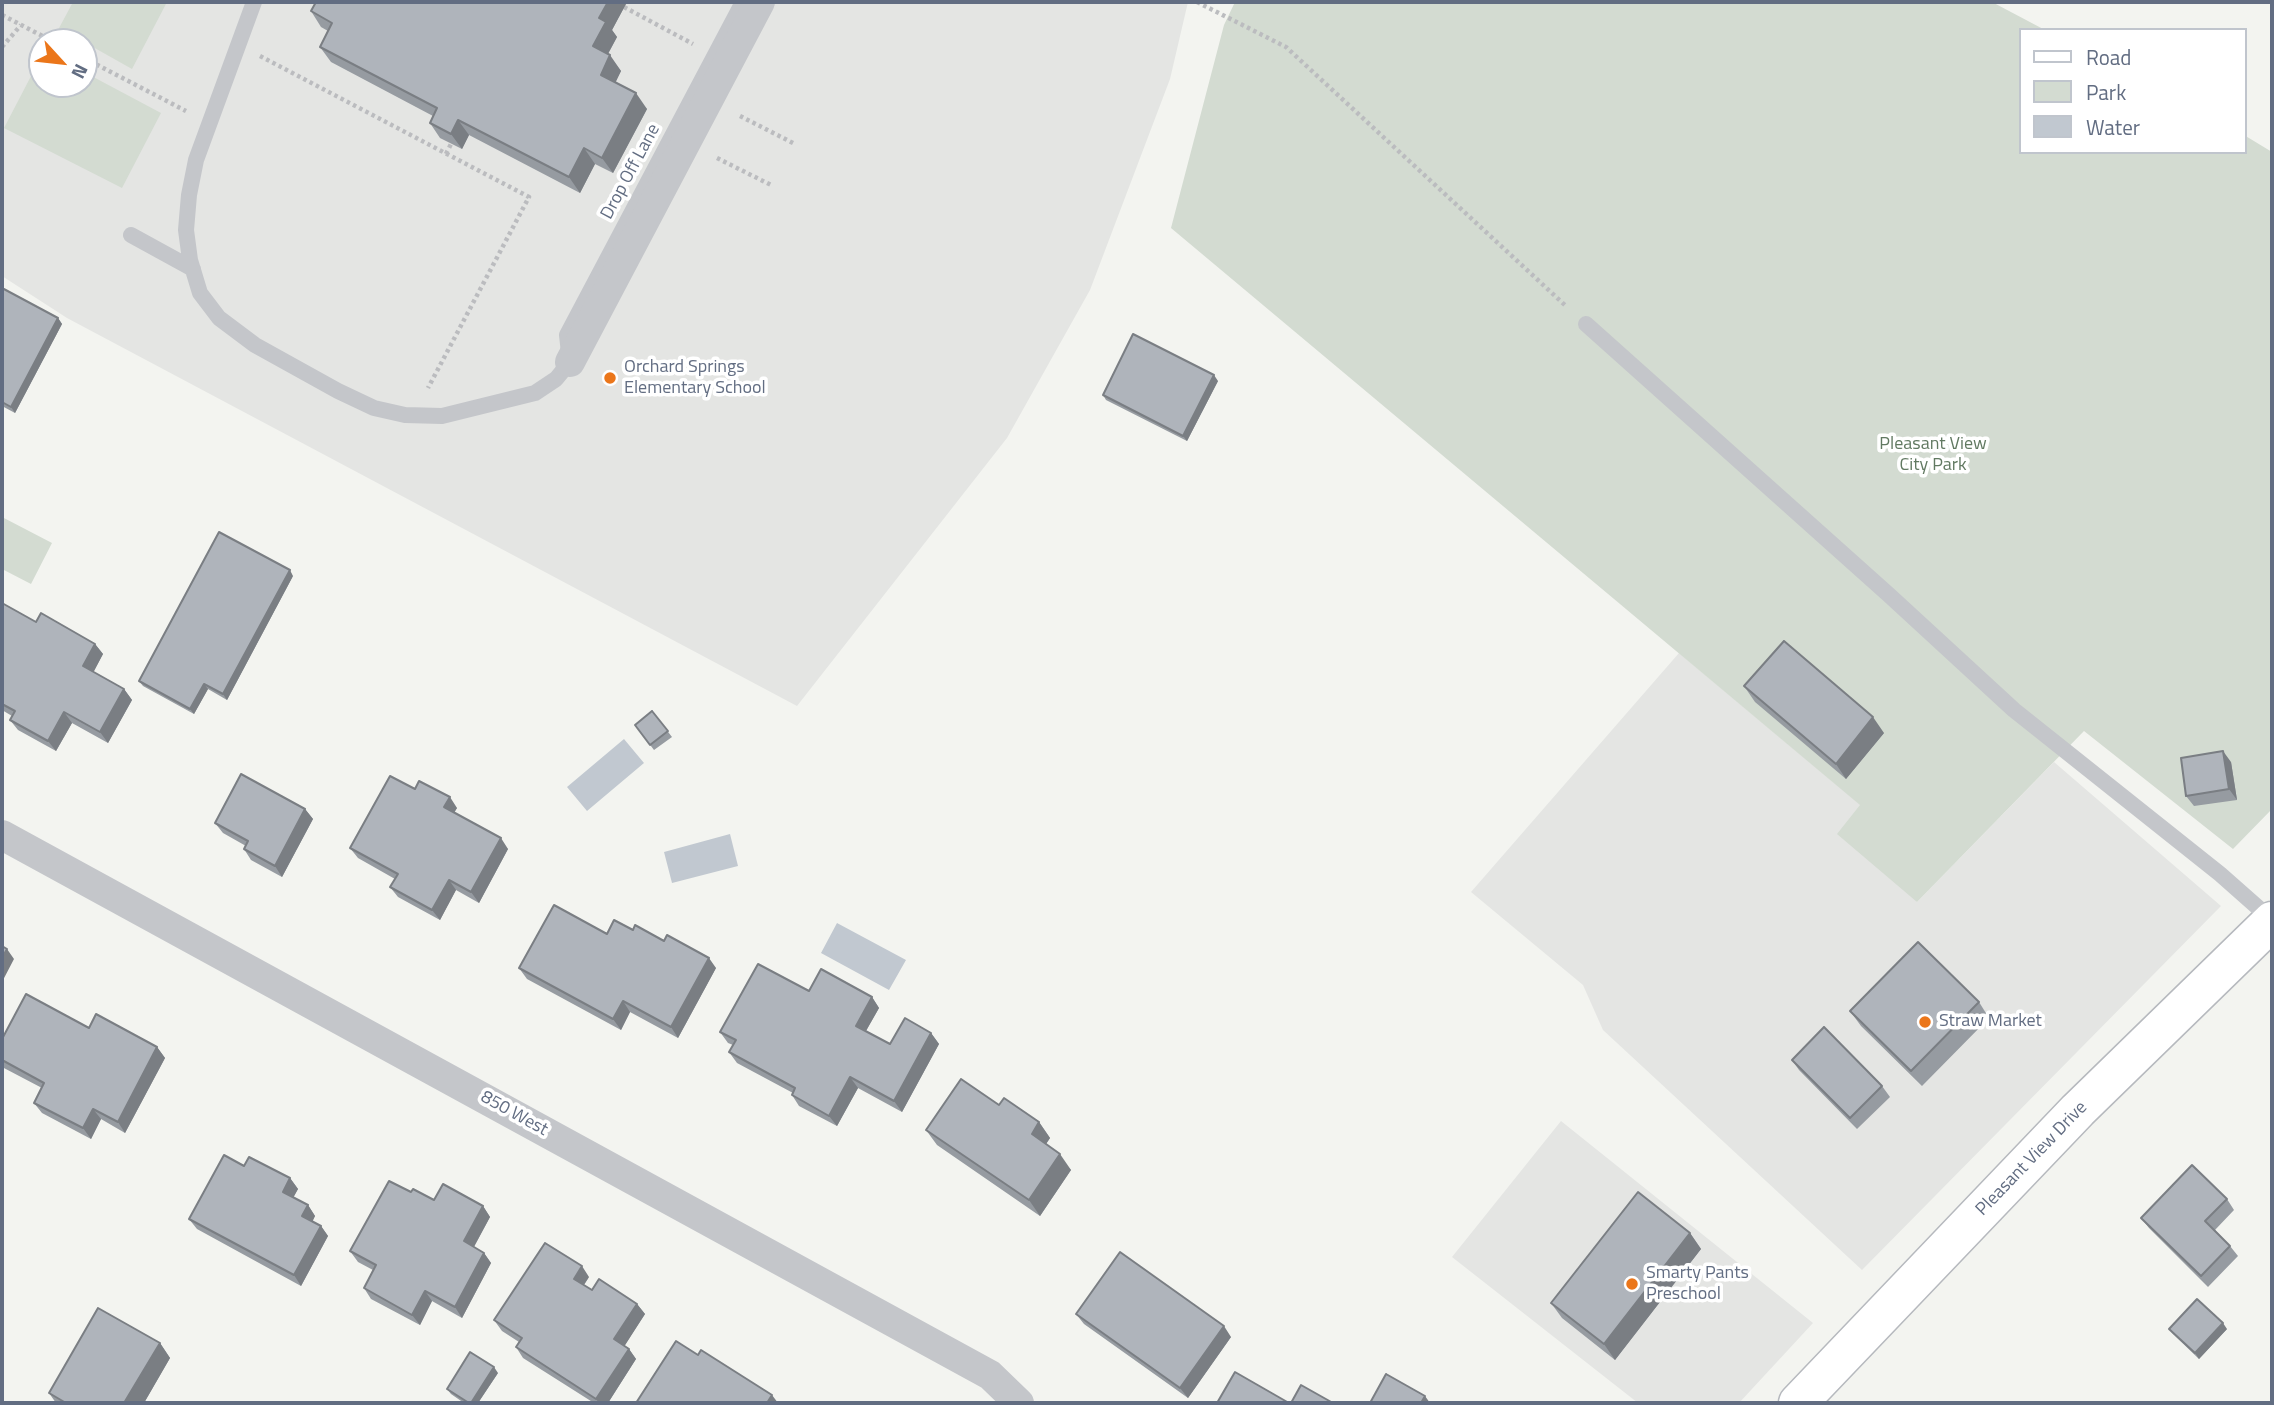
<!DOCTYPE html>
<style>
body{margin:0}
#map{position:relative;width:2274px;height:1405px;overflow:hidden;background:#f3f4f0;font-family:"Titillium Web",sans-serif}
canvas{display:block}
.frame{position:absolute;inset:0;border:4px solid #626d82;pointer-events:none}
.legend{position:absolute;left:2019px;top:28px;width:228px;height:126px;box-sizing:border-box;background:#fff;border:2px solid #c0c5cd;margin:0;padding:9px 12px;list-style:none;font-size:21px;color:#626d82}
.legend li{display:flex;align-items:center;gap:14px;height:35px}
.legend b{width:35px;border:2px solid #c0c5cd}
.north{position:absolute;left:28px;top:28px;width:70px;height:70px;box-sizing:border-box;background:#fff;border:2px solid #c0c5cd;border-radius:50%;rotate:117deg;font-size:19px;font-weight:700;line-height:28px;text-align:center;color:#626d82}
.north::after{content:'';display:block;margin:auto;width:24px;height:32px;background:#eb761a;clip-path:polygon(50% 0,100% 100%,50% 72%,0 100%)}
</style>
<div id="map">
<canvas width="2274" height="1405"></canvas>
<div class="frame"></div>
<ul class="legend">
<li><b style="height:9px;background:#fff"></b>Road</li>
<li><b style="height:19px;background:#d3dbd1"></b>Park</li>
<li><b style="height:19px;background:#c1c8d0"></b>Water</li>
</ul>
<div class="north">N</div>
</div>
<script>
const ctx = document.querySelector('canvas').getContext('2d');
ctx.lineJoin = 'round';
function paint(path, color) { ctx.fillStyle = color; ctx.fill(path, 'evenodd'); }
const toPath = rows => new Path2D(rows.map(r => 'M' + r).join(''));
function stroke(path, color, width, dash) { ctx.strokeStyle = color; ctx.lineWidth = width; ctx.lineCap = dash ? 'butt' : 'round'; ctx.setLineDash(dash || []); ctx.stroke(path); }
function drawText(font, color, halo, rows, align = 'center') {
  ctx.font = font + ' "Titillium Web",sans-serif'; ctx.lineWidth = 7; ctx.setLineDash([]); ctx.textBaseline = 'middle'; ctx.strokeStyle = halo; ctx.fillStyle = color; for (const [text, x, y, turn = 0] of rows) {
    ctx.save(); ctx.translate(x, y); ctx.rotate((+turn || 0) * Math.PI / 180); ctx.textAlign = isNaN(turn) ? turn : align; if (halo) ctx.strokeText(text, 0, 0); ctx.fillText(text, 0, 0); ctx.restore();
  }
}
paint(toPath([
 [2,2,1188,2,1170,79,1090,290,1007,438,797,706,67,318,2,276],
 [42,42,84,42,84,84,42,84],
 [1679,653,1861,805,1917,902,2054,762,2221,906,1862,1270,1603,1030,1583,985,1471,892],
 [1561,1121,1813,1323,1739,1403,1638,1403,1452,1257]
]), '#e4e5e3');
paint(toPath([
 [73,2,167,2,132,69,84,42,58,30],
 [1235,2,1992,2,2045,30,2020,30,2020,152,2244,152,2244,135,2272,152,2272,809,2233,849,2084,731,1917,902,1837,834,1860,805,1171,228,1224,25],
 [42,55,42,84,84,84,84,72,161,113,122,188,4,128],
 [2,517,52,543,31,584,2,569]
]), '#d3dbd1');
paint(toPath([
 [624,739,644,763,587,811,567,787],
 [730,834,738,866,672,883,664,852],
 [837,923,906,960,889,990,821,953]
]), '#c1c8d0');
const secondary = toPath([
 [1798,1403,2078,1110,2272,921]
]);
stroke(secondary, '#b6b9be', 41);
stroke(toPath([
 [1197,2,1286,47,1567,307],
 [624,7,693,44],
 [2,15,54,42],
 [2,47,21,25],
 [260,56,529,197,428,388],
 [84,58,186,111],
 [740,116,795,144],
 [446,154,451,144],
 [717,158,773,186]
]), '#bbbcbf', 4.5, [3.5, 3.5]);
stroke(toPath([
 [254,2,196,160,189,195,186,230,190,260,200,293,219,318,255,345,338,391,374,408,405,415,442,416,535,393,556,379,570,362,567,335,743,2],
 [131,235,193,269],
 [1586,324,1889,595,2014,710,2220,874,2272,920]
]), '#c4c6ca', 16);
stroke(toPath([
 [570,362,760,2],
 [2,835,990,1375,1019,1403]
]), '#c4c6ca', 30);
stroke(secondary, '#fff', 38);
paint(toPath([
 [316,2,627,2,612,30,617,37,608,54,621,71,615,82,647,109,613,173,595,164,580,193,469,135,462,149,440,138,430,123,433,116,331,62,320,47,328,31,321,27,311,11],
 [2,288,58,318,62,324,15,413,2,406],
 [1218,381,1187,441,1106,400,1103,395],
 [293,576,227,700,208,689,194,714,143,686,139,681],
 [2,604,36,622,95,644,103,654,93,672,124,689,132,700,108,743,72,723,56,751,18,730,10,720,12,716,2,710],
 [1744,686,1884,733,1846,779,1755,702],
 [652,711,672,737,654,750,635,725],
 [2231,762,2237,800,2194,806,2186,796],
 [415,789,457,808,454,813,508,849,479,903,456,890,440,920,398,897,390,887,395,879,358,858,350,848],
 [305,809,313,819,282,877,251,860,244,849,246,846,223,833,215,823],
 [633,930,716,968,678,1038,630,1012,621,1030,527,979,519,968,607,934],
 [809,991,872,997,879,1008,866,1031,890,1044,931,1033,939,1044,902,1112,858,1088,837,1126,799,1106,792,1095,793,1093,737,1063,729,1052,733,1045,728,1043,720,1032],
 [1979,1002,1989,1018,1922,1086,1861,1026,1850,1011],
 [89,1028,157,1047,165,1058,125,1133,101,1119,91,1139,42,1113,34,1103,42,1088,2,1067,2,1039],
 [1792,1060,1882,1086,1890,1097,1857,1129,1799,1070],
 [999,1105,1039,1122,1050,1138,1046,1144,1071,1170,1040,1216,937,1145,926,1130],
 [244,1166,290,1178,298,1189,293,1197,308,1205,315,1216,312,1221,321,1226,328,1236,301,1286,197,1229,189,1219],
 [411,1192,434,1200,483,1206,490,1217,474,1247,484,1253,491,1263,462,1318,432,1301,420,1325,371,1299,364,1288,373,1270,358,1262,350,1251],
 [2227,1199,2234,1210,2215,1230,2230,1246,2238,1256,2208,1287,2149,1228,2141,1218],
 [1690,1233,1701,1249,1615,1360,1562,1318,1551,1303],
 [589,1277,584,1285,592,1290,637,1304,645,1314,624,1346,629,1349,636,1359,608,1403,594,1403,523,1358,516,1347,519,1342,502,1331,494,1320],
 [1076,1314,1231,1337,1188,1398,1084,1324],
 [2169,1329,2227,1329,2199,1359,2173,1334],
 [160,1343,170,1358,144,1403,56,1403,49,1393],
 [498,1373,478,1403,464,1403,451,1394,447,1389]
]), '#969ba1');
paint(toPath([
 [608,2,627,2,612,30,617,37,604,61,593,46,599,18],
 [610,55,621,71,612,90,601,75],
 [636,93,647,109,613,173,602,158],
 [458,120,469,135,462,149,451,134],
 [584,148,595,164,580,193,569,177],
 [58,318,62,324,15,413,11,407],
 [1214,375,1218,381,1187,441,1183,436],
 [290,570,293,576,227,700,223,694],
 [95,644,103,654,91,677,83,666],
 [204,684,208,689,194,714,190,709],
 [124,689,132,700,108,743,100,732],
 [64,712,72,723,56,751,48,741],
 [1873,717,1884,733,1846,779,1836,764],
 [2223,751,2231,762,2237,800,2229,789],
 [450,797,457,808,451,817,444,807],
 [305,809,313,819,282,877,275,866],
 [501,838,508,849,479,903,471,892],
 [449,880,456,890,440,920,432,910],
 [7,949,14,959,2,982,2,958],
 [709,958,716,968,678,1038,671,1027],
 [872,997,879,1008,863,1036,856,1026],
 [623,1001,630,1012,621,1030,613,1019],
 [931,1033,939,1044,902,1112,894,1101],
 [157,1047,165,1058,125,1133,118,1122],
 [850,1077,858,1088,837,1126,829,1116],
 [93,1109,101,1119,91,1139,83,1128],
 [1039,1122,1050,1138,1042,1150,1032,1134],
 [1060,1154,1071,1170,1040,1216,1029,1200],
 [290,1178,298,1189,291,1202,283,1192],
 [308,1205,315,1216,310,1227,302,1216],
 [483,1206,490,1217,471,1252,464,1241],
 [321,1226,328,1236,301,1286,294,1275],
 [1690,1233,1701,1249,1615,1360,1604,1344],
 [484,1253,491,1263,462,1318,455,1307],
 [582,1266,589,1277,581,1289,574,1279],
 [425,1291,432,1301,420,1325,412,1315],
 [637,1304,645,1314,622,1350,614,1339],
 [2223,1323,2227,1329,2199,1359,2195,1353],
 [1224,1326,1231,1337,1188,1398,1180,1388],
 [160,1343,170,1358,144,1403,124,1403],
 [629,1349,636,1359,608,1403,599,1403,596,1399],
 [494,1367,498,1373,478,1403,471,1403],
 [772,1395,778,1403,767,1403],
 [1425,1396,1430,1403,1421,1403]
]), '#7a7e83');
const building = toPath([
 [316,2,608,2,599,18,606,22,593,46,610,55,601,75,636,93,602,158,584,148,569,177,458,120,451,134,430,123,437,108,320,47,332,23,311,11,316,2],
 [2,288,58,318,11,407,2,402,2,288],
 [1133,334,1214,375,1183,436,1103,395,1133,334],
 [219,532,290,570,223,694,204,684,190,709,139,681,219,532],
 [2,603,36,622,41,613,95,644,83,666,124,689,100,732,64,712,48,741,10,720,15,711,2,704,2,603],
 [1784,641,1873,717,1836,764,1744,686,1784,641],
 [652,711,668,731,650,745,635,725,652,711],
 [2223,751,2229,789,2186,796,2181,758,2223,751],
 [241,774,305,809,275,866,244,849,248,841,215,823,241,774],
 [390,776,415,789,419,781,450,797,444,807,501,838,471,892,449,880,432,910,390,887,398,874,350,848,390,776],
 [554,905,607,934,614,920,633,930,635,925,664,941,667,935,709,958,671,1027,623,1001,613,1019,519,968,554,905],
 [1918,942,1979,1002,1911,1071,1850,1011,1918,942],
 [2,946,7,949,2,958,2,946],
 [758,964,809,991,821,969,872,997,856,1026,890,1044,905,1018,931,1033,894,1101,850,1077,829,1116,792,1095,795,1088,729,1052,736,1040,720,1032,758,964],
 [26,994,89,1028,96,1014,157,1047,118,1122,93,1109,83,1128,34,1103,44,1083,2,1060,2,1039,26,994],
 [1824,1027,1882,1086,1850,1118,1792,1060,1824,1027],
 [961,1079,999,1105,1004,1098,1039,1122,1032,1134,1060,1154,1029,1200,926,1130,961,1079],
 [224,1155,244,1166,249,1157,290,1178,283,1192,308,1205,302,1216,321,1226,294,1275,189,1219,224,1155],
 [2192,1165,2227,1199,2205,1221,2230,1246,2201,1276,2141,1218,2192,1165],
 [389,1181,411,1192,413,1189,434,1200,443,1184,483,1206,464,1241,484,1253,455,1307,425,1291,412,1315,364,1288,376,1265,350,1251,389,1181],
 [1638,1192,1690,1233,1604,1344,1551,1303,1638,1192],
 [545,1243,582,1266,574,1279,592,1290,599,1279,637,1304,614,1339,629,1349,596,1399,516,1347,522,1338,494,1320,545,1243],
 [1120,1252,1224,1326,1180,1388,1076,1314,1120,1252],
 [2197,1299,2223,1323,2195,1353,2169,1329,2197,1299],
 [98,1308,160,1343,124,1403,66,1403,49,1393,98,1308],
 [676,1341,698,1355,701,1350,772,1395,767,1403,636,1403,676,1341],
 [470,1352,494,1367,471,1403,469,1403,447,1389,470,1352],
 [1235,1372,1289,1403,1217,1403,1235,1372],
 [1386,1374,1425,1396,1421,1403,1370,1403,1386,1374],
 [1301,1385,1333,1403,1291,1403,1301,1385]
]);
paint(building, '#afb4bb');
stroke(building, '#7a7e83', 2);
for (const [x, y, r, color] of [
 [610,378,7,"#eb761a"],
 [1925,1022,7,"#eb761a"],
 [1632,1284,7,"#eb761a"]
]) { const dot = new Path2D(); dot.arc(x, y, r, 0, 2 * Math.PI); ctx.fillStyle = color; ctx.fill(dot); stroke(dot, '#fff', 2.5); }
drawText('18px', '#626d82', '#fff', [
 ["Drop Off Lane",631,172,-62],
 ["850 West",514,1114,29],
 ["Pleasant View Drive",2032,1159,-46]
]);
drawText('18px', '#626d82', '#fff', [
 ["Orchard Springs",624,368],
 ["Elementary School",624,389],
 ["Straw Market",1939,1022],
 ["Smarty Pants",1646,1274],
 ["Preschool",1646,1295]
], 'left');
drawText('18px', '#617961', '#fff', [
 ["Pleasant View",1933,445],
 ["City Park",1933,466]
]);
</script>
